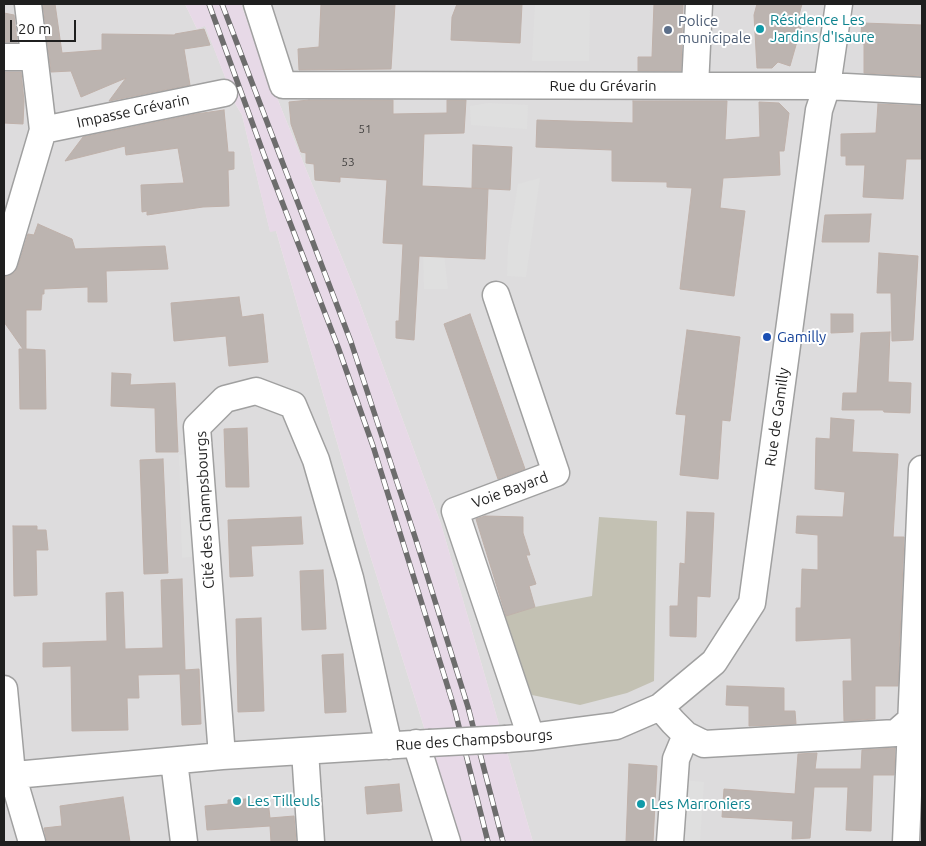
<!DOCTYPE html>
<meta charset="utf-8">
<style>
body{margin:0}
#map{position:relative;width:926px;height:846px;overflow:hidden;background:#efebe7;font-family:Ubuntu,sans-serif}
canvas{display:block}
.frame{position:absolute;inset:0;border:5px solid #1f1f1f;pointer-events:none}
.scale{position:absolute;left:10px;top:20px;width:66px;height:22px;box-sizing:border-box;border:2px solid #1f1f1f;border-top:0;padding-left:6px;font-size:15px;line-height:18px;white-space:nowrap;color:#1f1f1f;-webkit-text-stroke:4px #fff;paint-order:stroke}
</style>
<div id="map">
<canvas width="926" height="846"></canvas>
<div class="frame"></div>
<div class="scale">20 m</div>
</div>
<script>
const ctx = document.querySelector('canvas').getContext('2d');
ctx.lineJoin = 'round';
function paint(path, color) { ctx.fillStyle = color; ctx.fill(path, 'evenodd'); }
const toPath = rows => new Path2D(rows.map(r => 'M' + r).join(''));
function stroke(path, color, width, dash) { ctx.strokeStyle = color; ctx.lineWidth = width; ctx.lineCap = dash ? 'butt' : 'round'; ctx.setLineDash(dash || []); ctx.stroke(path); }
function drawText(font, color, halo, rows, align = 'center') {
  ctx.font = font + ' Ubuntu,sans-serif'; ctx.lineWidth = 4; ctx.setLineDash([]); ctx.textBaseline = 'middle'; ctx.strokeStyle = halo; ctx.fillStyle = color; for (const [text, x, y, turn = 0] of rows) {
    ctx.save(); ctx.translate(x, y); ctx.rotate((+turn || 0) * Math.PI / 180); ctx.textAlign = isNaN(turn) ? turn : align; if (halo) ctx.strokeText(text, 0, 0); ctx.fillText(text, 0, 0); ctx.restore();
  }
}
paint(toPath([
 [4,4,185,4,197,29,205,25,236,105,242,115,270,231,276,231,365,539,438,772,456,842,4,842],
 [241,4,922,4,922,842,533,842,441,524,355,290,256,46]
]), '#dddcdd');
paint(toPath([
 [185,4,241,4,256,46,355,290,441,524,533,842,456,842,438,772,365,539,276,231,270,232,242,115,236,105,205,26,197,29]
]), '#e7d9e7');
paint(toPath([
 [599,517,657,521,654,681,627,693,580,705,532,695,501,617,535,607,592,596]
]), '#c3c1b3');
paint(toPath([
 [535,4,590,4,589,61,532,61],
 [489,103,528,105,527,129,471,125,470,106],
 [540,178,526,277,507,276,508,246,518,184],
 [423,253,444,253,448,289,424,289],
 [199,453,207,555,182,558,179,455],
 [682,780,704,782,700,842,678,842]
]), '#dfdfdf');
const building = toPath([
 [43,4,55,4,62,53,102,50,102,34,175,35,175,34,204,29,210,45,184,49,190,85,109,101,126,78,81,97,71,71,51,72,43,4],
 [321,4,395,4,391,69,299,70,298,49,319,47,321,4],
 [457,4,522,4,520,43,451,40,452,17,457,4],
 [654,4,683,4,681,71,638,71,638,57,652,57,654,4],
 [757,4,802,4,799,15,804,17,790,66,778,62,772,68,757,68,754,15,757,4],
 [4,13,14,15,17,42,4,42,4,13],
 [862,23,922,25,922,76,864,73,864,44,860,43,862,23],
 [4,72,21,72,24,101,23,124,4,123,4,72],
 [309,100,393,100,393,114,447,113,447,100,466,100,464,133,424,134,422,186,488,189,485,259,419,256,414,340,396,338,396,321,399,321,403,244,383,243,387,180,340,177,340,182,315,180,314,164,306,163,306,153,301,152,291,124,289,102,309,100],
 [633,101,727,101,725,140,760,137,759,102,779,103,789,113,784,151,779,151,780,175,723,178,720,208,745,211,734,296,680,289,692,188,667,187,667,182,612,181,612,150,536,147,537,120,633,123,633,101],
 [878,104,922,106,922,159,906,159,903,199,863,197,865,165,846,165,846,156,841,156,841,134,876,133,878,104],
 [224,110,228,152,234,152,234,169,228,170,229,206,203,207,147,215,147,211,142,212,141,185,184,183,178,148,126,155,125,146,65,161,83,137,196,114,224,110],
 [473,145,512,147,510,190,472,188,473,145],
 [871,214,869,242,822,242,825,215,871,214],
 [38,224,72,239,75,249,165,246,168,269,106,271,107,302,88,302,88,287,44,289,44,294,42,294,41,310,26,310,26,349,45,350,46,409,20,409,19,349,23,349,4,322,4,277,8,276,15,272,18,266,28,234,34,235,38,224],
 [879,253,918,256,913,340,892,341,891,293,877,293,879,253],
 [239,297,242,317,263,314,268,362,229,366,226,336,174,341,171,303,239,297],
 [470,314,525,469,498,479,444,324,470,314],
 [831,314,853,314,853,332,831,333,831,314],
 [687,330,740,337,730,421,722,420,718,479,680,475,686,415,676,414,687,330],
 [890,332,888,382,911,383,910,413,884,412,883,410,842,410,843,393,857,393,861,333,890,332],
 [112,373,131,374,130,385,175,383,178,452,156,452,155,408,111,406,112,373],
 [831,418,854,420,852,452,898,454,893,537,904,537,898,686,875,686,875,719,844,721,843,681,852,681,851,638,796,641,796,608,801,608,802,569,818,570,818,535,796,533,797,516,843,517,845,492,815,489,816,438,830,439,831,418],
 [247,428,249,487,226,487,224,429,247,428],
 [163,459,168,573,144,574,140,460,163,459],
 [687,512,714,513,710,597,697,596,696,637,670,636,670,606,678,606,680,563,685,564,687,512],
 [485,516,523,517,523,533,530,555,526,555,536,584,529,586,535,607,506,616,476,519,485,516],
 [301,517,303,544,251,546,253,576,230,577,228,520,301,517],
 [13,526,37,526,37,530,46,530,48,550,36,550,37,595,14,596,13,526],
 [323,570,326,629,302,630,300,571,323,570],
 [182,579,185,670,199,669,201,724,182,725,180,674,138,675,139,698,127,698,128,730,72,731,71,666,43,667,43,643,107,641,106,593,123,592,125,649,163,648,161,580,182,579],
 [261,618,264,711,238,712,236,619,261,618],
 [343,654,346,712,325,713,322,655,343,654],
 [727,686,784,688,784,711,795,711,796,724,749,726,749,706,726,705,727,686],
 [895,748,894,775,873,775,871,831,846,830,848,787,814,787,810,838,792,839,793,821,722,817,724,789,795,794,798,754,817,753,815,769,861,769,862,750,895,748],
 [629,764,657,766,653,842,626,842,629,764],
 [399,784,402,811,367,814,365,787,399,784],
 [123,797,130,842,47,842,44,828,62,826,60,806,123,797],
 [246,799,247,803,268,801,270,818,294,816,296,842,271,842,270,826,207,830,205,806,228,804,228,800,246,799]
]);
paint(building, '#bcb4b0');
stroke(building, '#bfb1aa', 1);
const minor = toPath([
 [257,4,283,85,827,86,922,91],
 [4,57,34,57],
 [695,86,699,4],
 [43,130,224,93],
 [4,262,43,130,28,4],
 [496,295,556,473,455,511,531,737],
 [4,689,12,774,32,842],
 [660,707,673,722,686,735,704,744,896,733,912,719],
 [506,739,531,737,616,726,660,707,714,662,752,603,819,110,827,86,839,4],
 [416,743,447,842],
 [305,751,311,842],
 [222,756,197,427,225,399,256,391,293,405,316,460,350,578,389,746],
 [174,761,184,842],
 [4,776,222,756,429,743],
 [670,842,676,759,686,735],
 [906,842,922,469]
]);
stroke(minor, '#a0a0a0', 29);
stroke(minor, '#fff', 26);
const rail = toPath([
 [209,4,264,155,338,347,373,446,454,707,488,842],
 [222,4,351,342,416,540,468,707,503,842]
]);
stroke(rail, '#6d6d6d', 5.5);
stroke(rail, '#fff', 4, [11]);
const minorBridge = toPath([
 [429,743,506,739]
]);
stroke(minorBridge, '#a0a0a0', 29, []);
stroke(minorBridge, '#fff', 26);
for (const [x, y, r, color] of [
 [760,29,5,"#0f9aa8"],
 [668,30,5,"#5c6f8a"],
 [767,337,5,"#1a4fb4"],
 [237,801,5,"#0f9aa8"],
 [641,804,5,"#0f9aa8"]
]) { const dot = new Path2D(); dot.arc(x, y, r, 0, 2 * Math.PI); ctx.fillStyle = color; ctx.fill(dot); stroke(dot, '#fff', 2); }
drawText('12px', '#464443', null, [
 ["51",365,129],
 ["53",348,162]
]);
drawText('15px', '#0d838f', '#fff', [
 ["Résidence Les",770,20],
 ["Jardins d'Isaure",770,37],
 ["Les Tilleuls",247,801],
 ["Les Marroniers",651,804]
], 'left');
drawText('15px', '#4e5e75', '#fff', [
 ["Police",678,21],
 ["municipale",678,38]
], 'left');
drawText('15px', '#1f1f1f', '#fff', [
 ["Rue du Grévarin",603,86],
 ["Impasse Grévarin",133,111,-12],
 ["Rue de Gamilly",777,417,-82],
 ["Voie Bayard",510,490,-20],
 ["Cité des Champsbourgs",205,510,-93],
 ["Rue des Champsbourgs",474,740,-4]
]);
drawText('15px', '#164399', '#fff', [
 ["Gamilly",777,337]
], 'left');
</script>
